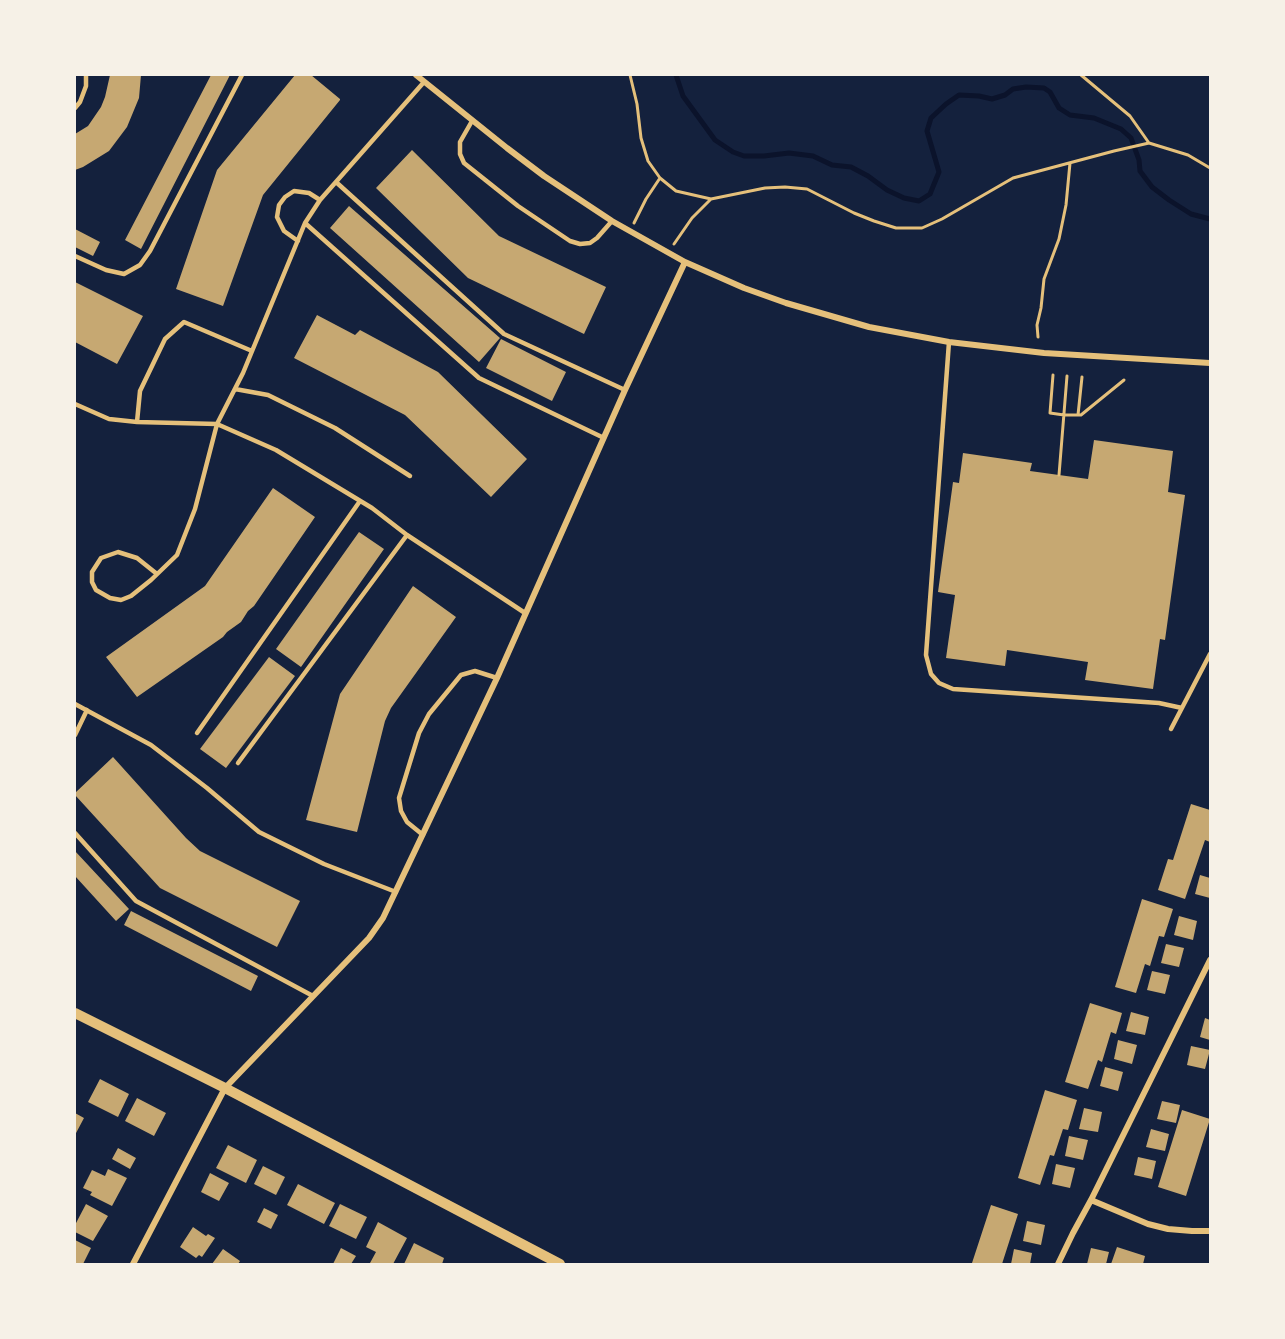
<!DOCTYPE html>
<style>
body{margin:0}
#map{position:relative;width:1285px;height:1339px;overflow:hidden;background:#14213d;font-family:"Work Sans",sans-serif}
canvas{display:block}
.frame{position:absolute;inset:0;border:76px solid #f6f1e7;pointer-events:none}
</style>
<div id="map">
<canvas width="1285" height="1339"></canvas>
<div class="frame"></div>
</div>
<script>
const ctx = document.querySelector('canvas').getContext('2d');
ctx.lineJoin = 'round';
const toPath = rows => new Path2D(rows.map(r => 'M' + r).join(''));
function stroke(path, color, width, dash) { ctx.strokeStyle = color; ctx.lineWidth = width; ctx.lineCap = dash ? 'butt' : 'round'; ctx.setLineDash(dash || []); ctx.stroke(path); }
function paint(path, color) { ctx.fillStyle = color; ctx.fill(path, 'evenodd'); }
stroke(toPath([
 [676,75,683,96,715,140,733,152,744,156,764,156,789,153,813,156,832,165,851,167,868,176,887,190,904,198,919,201,930,194,939,172,927,131,931,118,946,104,959,95,979,96,992,99,1005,95,1013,89,1026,87,1044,88,1050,92,1059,108,1070,115,1094,118,1121,129,1131,138,1139,160,1140,171,1152,187,1169,200,1191,214,1210,219]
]), '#0b132b', 5);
paint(toPath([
 [110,75,141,75,139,98,127,127,109,151,83,167,75,170,75,134,88,126,101,107,105,97],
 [211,75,230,75,141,249,125,240],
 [295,75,311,75,340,99,340,100,263,195,223,306,176,289,217,170],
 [412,150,499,236,606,287,584,334,468,278,376,188],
 [349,206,500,338,479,362,330,228],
 [75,229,100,242,93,256,75,247],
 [75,282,143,316,117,364,75,342],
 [317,315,355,335,360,330,438,372,527,459,491,497,405,415,294,358],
 [501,339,566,372,552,401,486,368],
 [1094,440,1173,451,1168,492,1185,495,1165,640,1160,639,1153,689,1085,680,1088,662,1007,650,1005,666,946,658,955,595,938,592,953,482,959,483,963,453,1032,463,1030,471,1088,479],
 [273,488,315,517,254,606,248,611,241,622,227,632,223,637,137,697,106,657,205,586],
 [359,532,384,549,301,667,276,649],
 [413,586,456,617,391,708,385,721,357,832,306,820,340,694],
 [269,657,295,676,226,768,200,749],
 [113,757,186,838,200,851,300,901,277,947,160,888,75,795,75,793],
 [1191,804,1210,810,1210,842,1205,840,1185,899,1158,890,1168,859,1173,860],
 [75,851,129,909,116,921,75,876],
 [1200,875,1210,878,1210,898,1195,894],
 [1142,899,1173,909,1164,937,1159,936,1150,966,1145,964,1136,993,1115,987],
 [131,911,258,976,251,991,124,925],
 [1179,916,1197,921,1193,940,1174,935],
 [1166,944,1184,948,1179,967,1161,963],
 [1152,971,1170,975,1165,994,1147,990],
 [1090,1003,1122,1013,1116,1034,1111,1032,1102,1062,1098,1060,1088,1089,1065,1082],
 [1131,1012,1149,1017,1145,1035,1126,1031],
 [1205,1018,1210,1020,1210,1040,1200,1037],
 [1118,1040,1137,1045,1132,1064,1114,1059],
 [1191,1046,1210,1050,1205,1069,1187,1065],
 [1105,1067,1123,1072,1118,1091,1100,1086],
 [100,1079,129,1094,118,1117,88,1102],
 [1045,1090,1077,1100,1068,1130,1063,1129,1054,1156,1050,1155,1040,1185,1018,1178],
 [137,1098,166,1113,154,1136,125,1121],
 [1162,1101,1180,1105,1176,1123,1157,1119],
 [1084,1108,1102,1112,1098,1132,1079,1129],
 [1182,1110,1210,1119,1186,1196,1158,1187],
 [75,1113,84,1118,75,1135],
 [1151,1129,1169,1134,1165,1151,1146,1147],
 [1069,1136,1088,1140,1083,1160,1065,1156],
 [228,1145,257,1160,246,1183,216,1168],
 [118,1148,136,1158,130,1169,112,1159],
 [1138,1157,1156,1161,1152,1179,1134,1175],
 [1056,1164,1075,1168,1070,1188,1052,1184],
 [263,1166,285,1177,276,1195,254,1184],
 [108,1169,127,1178,112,1206,90,1195,92,1192,83,1188,92,1170,105,1176],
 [210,1173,229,1183,219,1201,201,1192],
 [298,1184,335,1203,324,1224,287,1205],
 [86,1204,108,1216,93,1241,75,1232,75,1225],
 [340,1204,367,1217,356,1239,329,1226],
 [991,1205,1018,1214,1002,1264,975,1264,972,1263],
 [264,1208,278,1215,271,1229,257,1222],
 [1027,1221,1045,1225,1041,1245,1023,1241],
 [378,1222,407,1238,393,1264,370,1263,376,1252,366,1247],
 [193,1227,206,1236,208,1234,215,1238,202,1257,199,1255,196,1258,180,1247],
 [75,1240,91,1248,83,1264,75,1264],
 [414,1243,444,1258,442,1264,404,1264],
 [1117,1247,1145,1256,1143,1264,1111,1264],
 [341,1248,356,1256,351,1264,333,1264],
 [1091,1248,1109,1252,1106,1264,1087,1264],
 [223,1249,240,1261,238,1264,212,1264],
 [1014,1249,1032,1253,1030,1264,1011,1264]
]), '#c6a872');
stroke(toPath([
 [630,75,637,104,641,138,648,161,660,178,676,191,711,199,765,188,785,187,807,189,854,213,874,221,896,228,922,228,942,219,1013,178,1114,151,1149,143,1188,155,1210,168],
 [1081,75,1130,116,1149,143],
 [634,223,646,199,660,178],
 [674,244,692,218,711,199],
 [1038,337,1037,325,1041,308,1044,279,1059,239,1066,205,1070,163],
 [1053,375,1050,413,1064,415,1078,415,1082,377],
 [1078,415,1081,415,1124,380],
 [1059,475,1067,376]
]), '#e5c07b', 3);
stroke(toPath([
 [75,108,80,102,86,86,86,75],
 [472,121,460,142,460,154,464,163,518,206,570,241,580,244,590,243,597,238,612,221],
 [336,182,504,334,625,390],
 [305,223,479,378,604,438],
 [298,241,284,231,277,217,279,205,285,197,294,191,309,193,320,200],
 [75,256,106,270,124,274,140,265,150,251,242,75],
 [949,342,926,655,931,674,939,683,953,689,1159,703,1182,708],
 [235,389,268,395,335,428,410,476],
 [75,404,109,419,137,422,217,424,276,450,372,508,407,535,525,613],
 [137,422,140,391,165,339,184,322,252,351],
 [157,574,137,558,118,552,101,558,92,572,92,582,96,590,110,598,121,600,131,596,151,580,177,555,195,509,217,424,243,373,305,223,320,200,424,82],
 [75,704,151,745,207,788,259,832,324,864,396,892],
 [1171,729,1210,654],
 [197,733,360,501],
 [75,735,87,710],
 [238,763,407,535],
 [75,833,136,901,313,996],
 [423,835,407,822,401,811,399,798,419,733,429,714,461,675,475,671,497,678]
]), '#e5c07b', 4.5);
stroke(toPath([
 [416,75,507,148,544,176,612,221,685,262,744,288,786,303,869,327,949,342,1044,353,1210,363],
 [1091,1200,1148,1224,1168,1229,1192,1231,1210,1231],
 [133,1264,225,1088,369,938,383,918,497,678,625,390,685,262],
 [1058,1264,1073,1233,1091,1200,1210,960]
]), '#e5c07b', 6);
stroke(toPath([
 [75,1013,225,1088,560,1264]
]), '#e5c07b', 10);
</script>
